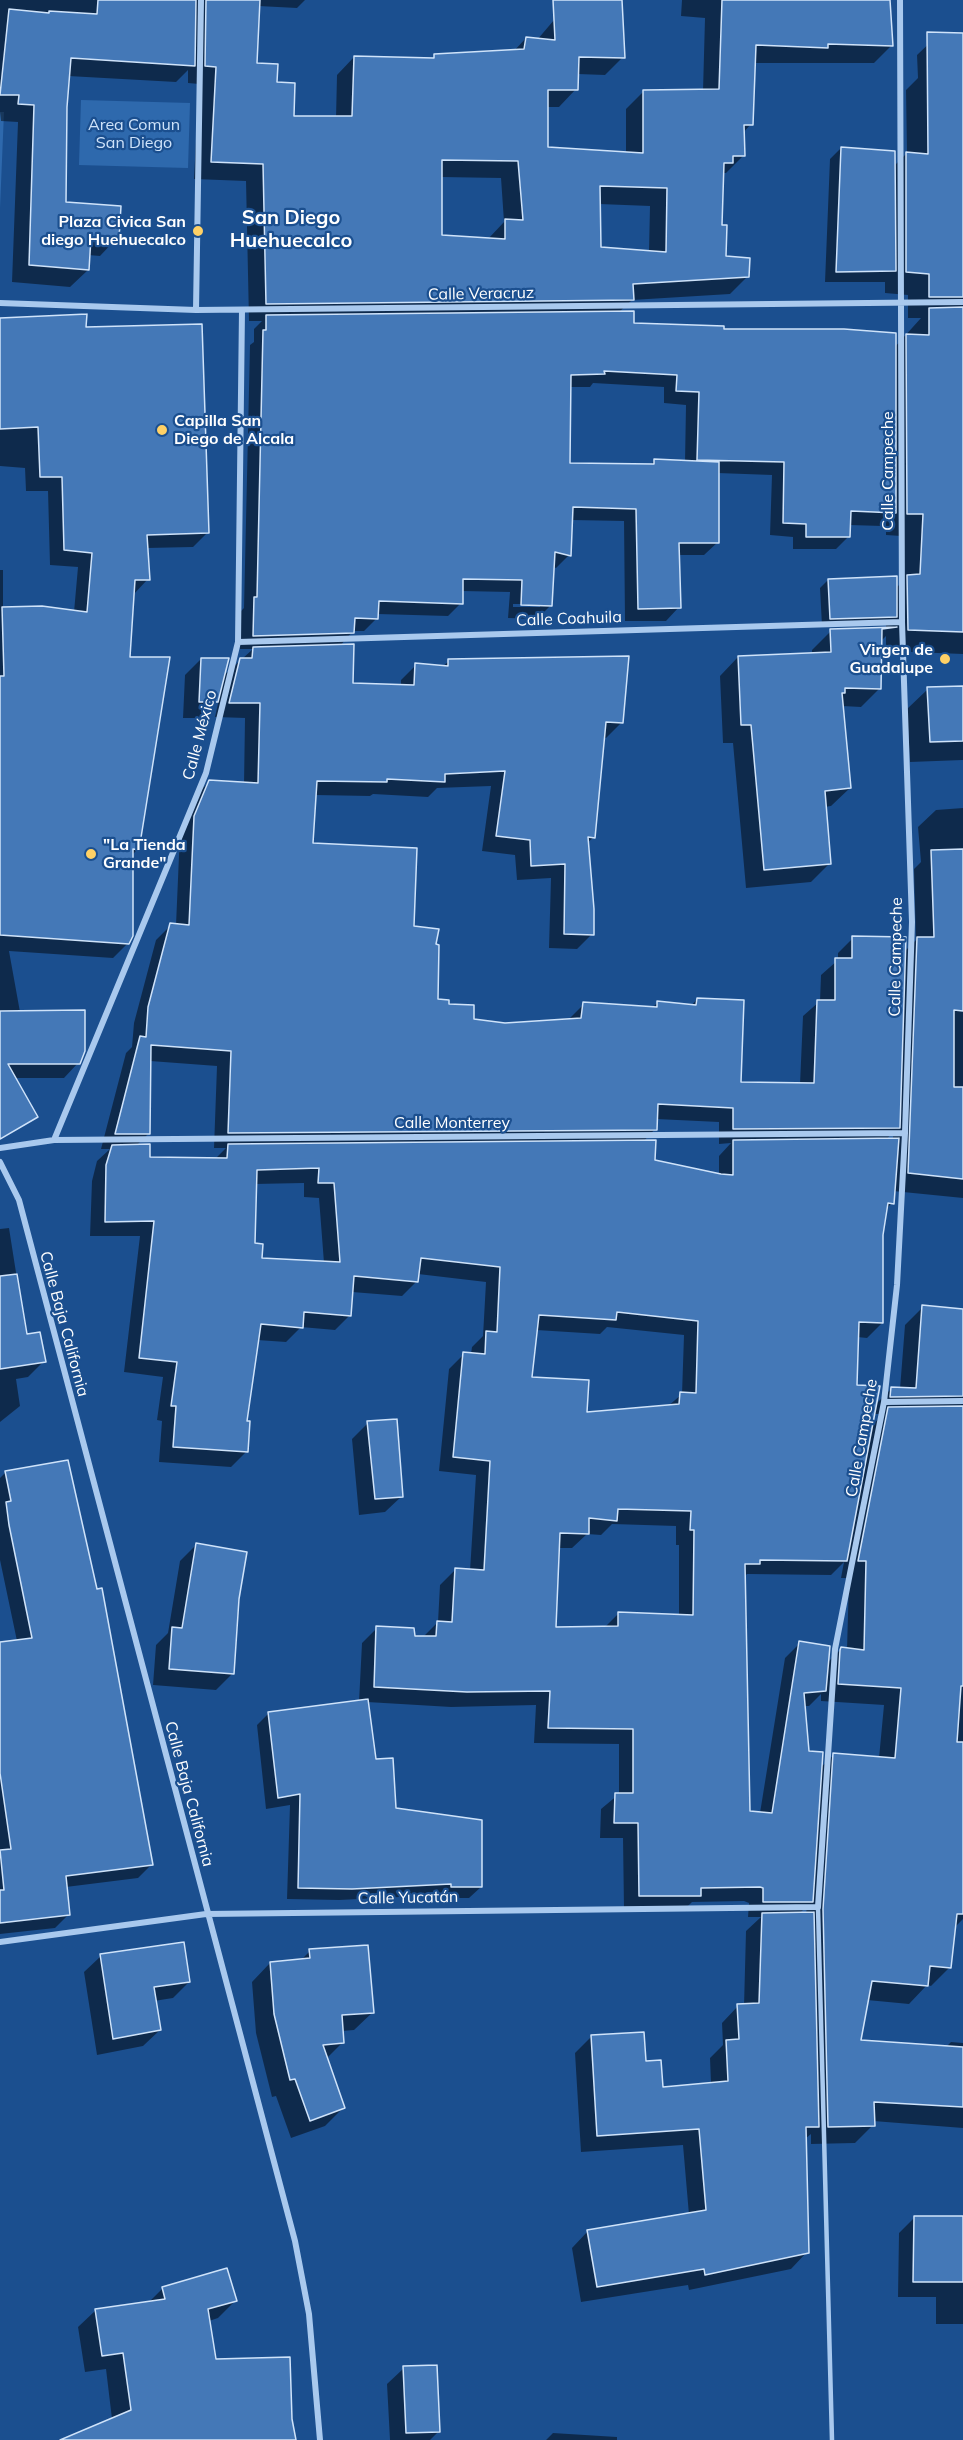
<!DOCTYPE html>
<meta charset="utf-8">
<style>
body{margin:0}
canvas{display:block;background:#1b4f8f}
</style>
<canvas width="963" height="2440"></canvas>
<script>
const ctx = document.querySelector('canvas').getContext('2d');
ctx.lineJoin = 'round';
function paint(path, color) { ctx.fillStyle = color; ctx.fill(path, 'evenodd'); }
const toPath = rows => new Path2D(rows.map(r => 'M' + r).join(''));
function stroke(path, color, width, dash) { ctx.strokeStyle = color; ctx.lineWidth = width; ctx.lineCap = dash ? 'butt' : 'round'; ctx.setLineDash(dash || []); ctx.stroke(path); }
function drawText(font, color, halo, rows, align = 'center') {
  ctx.font = font + ' Mulish,sans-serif'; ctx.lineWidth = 4.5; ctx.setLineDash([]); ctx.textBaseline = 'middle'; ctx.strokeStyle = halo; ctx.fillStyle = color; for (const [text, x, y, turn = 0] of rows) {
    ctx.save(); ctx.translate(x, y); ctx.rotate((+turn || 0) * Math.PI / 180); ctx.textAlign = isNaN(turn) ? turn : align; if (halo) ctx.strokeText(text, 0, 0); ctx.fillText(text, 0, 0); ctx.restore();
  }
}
paint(toPath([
 [81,100,190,103,188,168,79,165],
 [0,112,4,112,0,208]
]), '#2e69ad');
paint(toPath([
 [0,0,305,0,297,8,258,6,255,64,276,84,292,117,336,118,337,75,354,57,406,83,513,52,526,38,537,40,554,20,623,57,605,75,577,74,576,89,559,107,547,107,546,149,626,154,626,109,643,92,703,91,705,18,681,16,682,0,889,0,892,45,874,63,754,63,751,124,743,133,744,155,726,173,722,173,721,227,725,258,748,276,730,294,632,300,619,312,633,325,723,330,894,348,921,318,908,318,908,295,885,293,885,282,825,282,830,159,841,148,894,166,907,153,906,90,918,78,917,55,939,34,963,34,963,654,886,651,886,636,880,642,880,688,861,707,842,706,850,788,831,806,824,807,829,864,811,882,746,888,733,743,723,743,720,676,738,657,812,654,812,650,831,631,886,629,886,624,822,626,820,588,828,580,895,589,899,585,901,536,886,535,886,522,882,526,849,525,849,536,836,549,793,549,793,537,770,535,772,475,717,473,718,542,704,555,678,555,679,607,666,621,625,621,624,521,571,520,569,555,556,568,553,567,550,606,537,619,508,618,510,592,461,591,461,603,448,616,377,614,377,618,364,631,353,631,340,646,352,685,401,686,401,680,416,665,442,667,449,661,621,723,606,738,603,737,594,837,587,843,592,934,577,949,549,948,551,878,517,880,515,855,482,851,491,786,437,788,428,797,373,794,370,796,314,795,311,845,434,946,436,1000,472,1021,505,1024,568,1020,584,1004,652,1008,658,1002,691,1006,697,999,739,1083,800,1084,803,1016,820,1001,821,975,838,960,838,953,853,938,904,952,916,940,914,869,921,862,918,827,936,810,963,808,963,1198,893,1191,892,1203,885,1210,882,1235,882,1323,867,1338,857,1337,856,1387,876,1404,892,1388,900,1389,905,1325,923,1307,963,1310,963,1919,954,1928,949,1968,931,1986,927,1985,909,2004,867,2000,859,2042,946,2047,951,2042,963,2043,963,2128,873,2121,873,2125,855,2143,811,2144,811,2134,805,2139,807,2252,791,2269,689,2290,688,2285,581,2302,572,2248,588,2231,689,2215,683,2145,581,2152,575,2053,591,2037,644,2063,661,2088,711,2084,710,2058,723,2045,722,2023,738,2006,744,2006,746,1931,761,1917,748,1917,749,1903,744,1901,692,1902,684,1910,624,1910,623,1838,600,1838,601,1809,619,1794,619,1744,534,1743,536,1705,451,1707,367,1702,375,1761,395,1810,481,1887,469,1898,440,1898,440,1895,339,1900,287,1899,290,1805,266,1809,257,1725,269,1713,359,1702,362,1643,377,1628,423,1637,438,1622,440,1585,455,1570,470,1571,476,1475,439,1471,449,1369,464,1354,471,1354,472,1347,483,1336,486,1282,418,1274,417,1281,402,1296,352,1292,350,1315,335,1330,301,1327,286,1342,257,1340,245,1423,246,1452,231,1467,159,1462,162,1421,157,1420,163,1377,124,1372,140,1236,90,1236,92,1181,97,1161,110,1149,101,1149,126,1053,132,1047,134,1023,156,940,171,925,176,925,180,832,194,797,209,782,244,784,245,718,215,717,219,699,200,718,183,718,185,675,201,659,222,677,253,649,240,649,241,611,244,608,250,345,254,342,254,329,262,321,249,321,246,181,194,179,199,84,188,83,188,70,176,82,68,76,65,203,117,238,100,256,88,255,88,270,70,287,12,282,18,122,1,121,0,112],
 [440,177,501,178,504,222,488,239,440,236],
 [599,204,650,206,649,252,600,248],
 [593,383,664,387,664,403,686,405,685,462,654,461,650,466,568,465,569,387,590,387],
 [513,604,540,604,540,607,513,607],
 [150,1061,217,1066,214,1148,226,1148,214,1160,148,1158,136,1146,149,1133],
 [656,1119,719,1122,719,1144,731,1143,719,1156,719,1176,653,1161,643,1142,655,1129],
 [893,1132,893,1140,886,1140],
 [304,1183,304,1197,319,1198,324,1263,260,1260,254,1245,255,1184],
 [607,1327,684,1335,682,1394,667,1407,585,1414,531,1379,536,1330,600,1334],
 [874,1414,884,1414,871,1426],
 [612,1524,676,1526,676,1545,679,1545,679,1616,619,1613,605,1627,555,1628,558,1548,572,1548,587,1534,601,1535],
 [844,1562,841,1578,849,1578,847,1650,841,1649,827,1663,800,1643,785,1658,760,1813,748,1812,744,1577,747,1574,831,1575],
 [821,1694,821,1701,884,1705,879,1758,834,1755,820,1768,807,1752,804,1706,809,1706],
 [807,1906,806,1914,799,1914],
 [0,320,84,329,208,532,193,547,147,548,148,579,133,595,128,658,138,849,132,855,128,943,113,958,9,951,20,1012,78,1063,64,1078,0,1078,0,570,3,570,3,608,74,612,78,567,50,565,48,491,26,491,25,468,0,466],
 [963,687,963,760,910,762,907,709,928,689],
 [9,1228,26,1336,44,1361,28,1377,16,1379,20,1406,0,1422,0,1229],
 [368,1423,402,1496,385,1512,359,1515,352,1439],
 [6,1472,151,1865,138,1878,66,1887,68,1915,55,1928,0,1934,0,1643,17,1641,0,1560,0,1478],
 [196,1545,233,1673,216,1690,153,1685,156,1645,168,1633,180,1561],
 [310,1951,373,2012,354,2030,342,2031,343,2042,326,2059,343,2108,325,2126,291,2138,276,2096,272,2097,256,2033,252,1982,270,1963,300,1961],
 [101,1956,189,1982,173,1998,154,2001,160,2030,143,2046,97,2055,84,1972],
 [914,2218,963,2218,963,2324,936,2324,936,2297,898,2297,899,2233],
 [163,2288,235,2301,218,2318,209,2321,215,2361,291,2419,295,2440,59,2440,112,2419,106,2369,85,2372,78,2327,96,2310,148,2303],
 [404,2368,439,2431,430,2440,390,2440,387,2384],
 [553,2433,617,2437,617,2440,546,2440]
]), '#0007');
const building = toPath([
 [98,0,196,0,195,66,71,58,67,107,66,202,121,206,119,239,91,237,89,270,29,265,34,105,18,104,19,95,0,95,9,9,49,13,49,11,97,14,98,0],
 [206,0,260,0,257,63,278,64,277,82,295,83,294,116,352,116,354,56,434,58,434,54,524,49,526,37,555,40,553,0,622,0,625,58,579,57,578,90,548,90,548,147,643,153,643,90,719,89,722,0,890,0,893,46,828,44,828,48,756,45,753,125,744,125,745,156,733,156,733,163,724,163,722,225,727,225,726,256,750,258,749,277,633,284,634,300,266,304,263,164,211,162,216,67,205,66,206,0],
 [442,160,518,161,523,220,505,219,505,239,442,235,442,160],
 [600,186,667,188,666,252,601,247,600,186],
 [927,32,963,33,963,297,929,297,929,274,906,272,906,152,928,154,927,32],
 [841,147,895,151,896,271,836,272,841,147],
 [963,307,963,632,908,630,907,575,920,574,923,514,907,514,906,334,929,335,929,308,963,307],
 [634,311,634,323,724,326,724,329,844,329,896,333,896,513,851,511,850,537,806,537,806,524,783,523,784,462,697,460,699,392,676,391,677,375,604,371,605,374,571,375,570,463,654,464,654,459,719,462,719,543,679,543,681,608,638,609,636,509,573,507,571,556,555,552,552,606,521,605,522,580,463,579,463,604,379,601,378,619,355,618,354,633,253,636,254,597,257,597,263,330,266,330,266,315,634,311],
 [87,314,86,327,202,324,209,533,147,535,150,580,135,580,130,657,170,657,139,850,133,849,133,936,129,944,0,935,0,676,4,676,2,607,42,606,87,612,92,553,64,550,62,477,40,477,38,427,0,429,0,318,87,314],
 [897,576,897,617,830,619,828,579,897,576],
 [897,627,882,629,881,689,845,688,845,693,842,693,851,788,825,791,831,864,764,870,751,725,741,725,738,656,831,652,830,629,897,627],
 [354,644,353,683,414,685,415,663,448,666,448,659,629,656,623,723,606,722,595,838,588,837,594,909,594,935,564,934,565,864,531,866,530,840,496,836,505,771,445,774,445,782,387,779,387,782,317,781,313,843,417,848,414,926,439,929,436,944,439,945,438,999,449,1000,449,1004,474,1005,474,1019,505,1023,581,1018,583,1002,657,1007,657,1001,696,1005,697,998,744,1000,741,1082,814,1083,817,1000,835,1000,835,958,852,958,852,936,906,937,900,1128,733,1129,733,1108,658,1104,657,1130,228,1133,231,1051,151,1045,150,1134,115,1134,140,1036,146,1037,148,1007,170,923,189,925,194,816,209,780,258,783,260,703,229,703,240,658,252,658,253,647,354,644],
 [201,658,229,658,218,702,199,702,201,658],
 [963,686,963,741,930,742,927,687,963,686],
 [963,849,963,1011,954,1010,954,1087,963,1087,963,1179,908,1173,917,937,934,937,931,850,963,849],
 [85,1010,85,1051,80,1064,8,1064,38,1117,0,1139,0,1011,85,1010],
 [899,1138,894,1204,888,1203,883,1235,883,1323,859,1322,857,1385,880,1386,847,1561,760,1560,760,1564,745,1564,750,1811,772,1813,799,1641,830,1646,826,1691,804,1693,809,1751,823,1752,813,1902,763,1902,763,1888,760,1887,701,1888,701,1896,639,1896,638,1823,614,1823,615,1793,633,1793,633,1729,548,1728,550,1691,467,1692,374,1687,376,1626,414,1628,415,1636,436,1636,437,1621,452,1622,455,1568,484,1570,490,1461,453,1457,463,1352,485,1354,486,1331,497,1332,500,1267,421,1258,418,1282,354,1276,351,1316,304,1312,303,1328,261,1324,247,1421,250,1421,248,1452,173,1447,176,1406,171,1406,177,1362,139,1358,154,1221,105,1222,106,1165,112,1145,150,1144,150,1157,227,1158,228,1144,656,1140,655,1160,721,1174,733,1175,733,1140,899,1138],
 [319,1168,318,1183,334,1183,340,1262,262,1258,263,1244,255,1243,257,1170,319,1168],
 [617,1312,698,1321,696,1393,680,1392,679,1404,587,1412,589,1380,532,1377,539,1315,616,1320,617,1312],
 [618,1509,691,1511,690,1530,694,1530,693,1615,618,1612,618,1626,556,1627,560,1533,589,1534,589,1518,617,1521,618,1509],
 [17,1274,27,1334,40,1332,46,1362,0,1369,0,1276,17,1274],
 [922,1305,963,1309,963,1396,890,1397,891,1387,916,1388,922,1305],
 [963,1406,963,1686,961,1686,957,1742,963,1742,963,1914,957,1914,951,1968,930,1966,928,1986,872,1981,861,2040,963,2047,963,2107,874,2102,875,2126,828,2127,823,1909,833,1753,895,1758,901,1688,838,1684,840,1650,841,1647,864,1650,866,1561,858,1561,888,1407,963,1406],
 [397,1419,403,1497,375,1499,367,1421,397,1419],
 [68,1460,97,1589,102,1588,153,1865,66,1876,70,1915,0,1923,0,1890,4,1890,0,1850,11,1849,0,1773,0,1642,32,1638,9,1525,6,1502,11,1501,5,1471,68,1460],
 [196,1543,247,1552,239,1599,234,1674,169,1669,172,1627,182,1628,196,1543],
 [368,1699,376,1759,393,1758,396,1808,482,1820,482,1887,451,1887,451,1884,352,1889,298,1888,300,1794,278,1798,268,1712,368,1699],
 [814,1912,819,2127,806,2127,809,2253,705,2275,704,2269,597,2287,587,2230,706,2210,699,2129,597,2136,591,2035,644,2032,646,2061,661,2060,663,2087,728,2081,726,2040,739,2039,737,2004,759,2003,762,1913,814,1912],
 [184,1942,190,1982,154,1987,161,2030,113,2039,100,1954,184,1942],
 [368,1945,374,2013,342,2015,344,2043,323,2045,345,2108,310,2121,295,2079,290,2080,274,2014,270,1962,310,1958,309,1949,368,1945],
 [914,2216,963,2216,963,2282,913,2282,914,2216],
 [227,2268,237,2301,208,2309,216,2359,290,2357,292,2419,296,2440,60,2440,131,2410,123,2353,102,2356,95,2309,165,2299,162,2287,227,2268],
 [437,2365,440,2432,406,2433,403,2366,437,2365]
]);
paint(building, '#4478b7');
stroke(building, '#cfe3fa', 1.5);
stroke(toPath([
 [818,1907,832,2440]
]), '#a9c9ee', 4.5);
stroke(toPath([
 [0,303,196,310,963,302],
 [196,310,201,0],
 [238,642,902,622],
 [54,1140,206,773,238,642,242,310],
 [0,1148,54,1140,905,1133],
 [0,1162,19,1200,295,2241,309,2314,320,2440],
 [884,1402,963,1401],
 [0,1942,206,1914,818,1907,835,1649,884,1402,897,1285,905,1133,912,922,902,622,900,0]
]), '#a9c9ee', 6);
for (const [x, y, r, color] of [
 [198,231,6,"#ffd166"],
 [162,430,6,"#ffd166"],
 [945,659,6,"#ffd166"],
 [91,854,6,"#ffd166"]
]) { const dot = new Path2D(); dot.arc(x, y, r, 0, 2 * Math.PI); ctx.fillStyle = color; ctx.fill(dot); stroke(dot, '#1b4f8f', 2); }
drawText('16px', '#cfe3fa', '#1b4f8f', [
 ["Area Comun",134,125],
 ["San Diego",134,143]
]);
drawText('bold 16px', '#fff', '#1b4f8f', [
 ["Plaza Civica San",186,222],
 ["diego Huehuecalco",186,240],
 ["Capilla San",174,421,"left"],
 ["Diego de Alcala",174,439,"left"],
 ["Virgen de",933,650],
 ["Guadalupe",933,668],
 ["\"La Tienda",103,845,"left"],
 ["Grande\"",103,863,"left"]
], 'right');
drawText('16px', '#fff', '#1b4f8f', [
 ["Calle Veracruz",481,294,-1],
 ["Calle Campeche",888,471,-90],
 ["Calle Coahuila",569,619,-2],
 ["Calle México",200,735,-75],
 ["Calle Campeche",896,957,-89],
 ["Calle Monterrey",452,1123],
 ["Calle Baja California",64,1324,75],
 ["Calle Campeche",862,1438,-80],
 ["Calle Baja California",189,1794,75],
 ["Calle Yucatán",408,1898,-1]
]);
drawText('bold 20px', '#fff', '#1b4f8f', [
 ["San Diego",291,218],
 ["Huehuecalco",291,241]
]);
</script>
